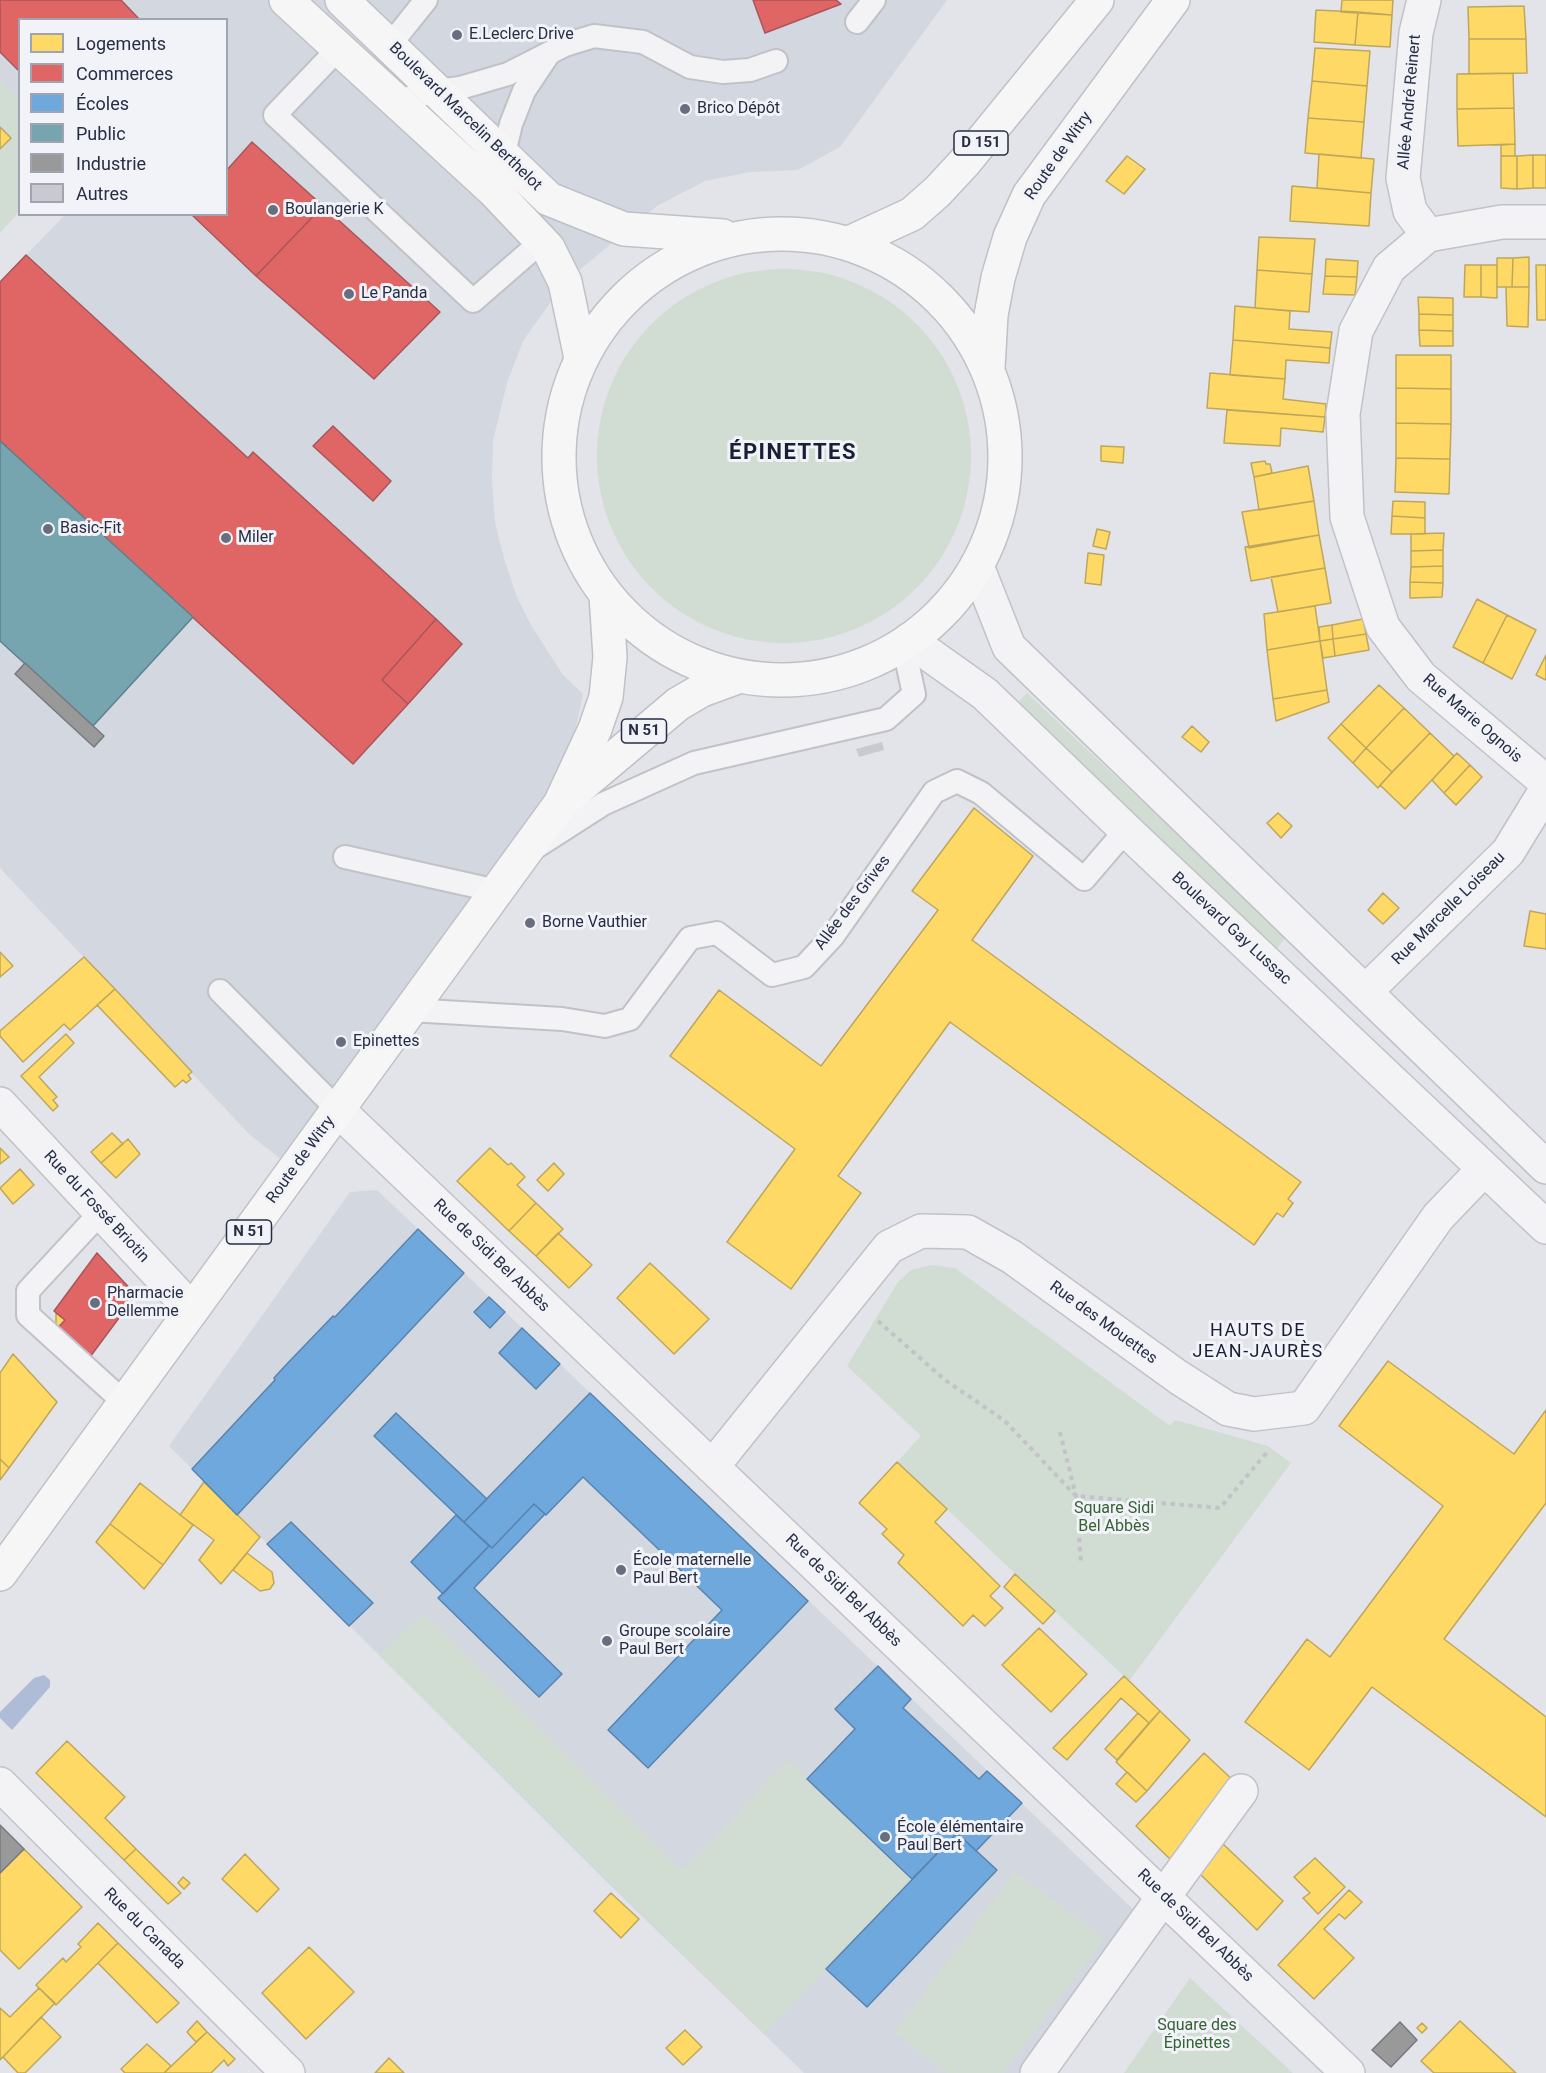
<!DOCTYPE html>
<meta charset="utf-8">
<style>
body{margin:0}
#map{position:relative;width:1546px;height:2073px;overflow:hidden;background:#e3e4e9;font-family:Roboto,sans-serif}
canvas{display:block}
.legend{position:absolute;left:18px;top:18px;width:210px;height:198px;box-sizing:border-box;background:#f1f3f8;border:2px solid #a0a4b0;margin:0;padding:8px 10px;list-style:none;font-size:18px;color:#272e44}
.legend li{display:flex;align-items:center;gap:12px;height:30px}
.legend b{width:30px;border:2px solid #a0a4b0}
</style>
<div id="map">
<canvas width="1546" height="2073"></canvas>
<ul class="legend">
<li><b style="height:16px;background:#ffd966"></b>Logements</li>
<li><b style="height:16px;background:#e06666"></b>Commerces</li>
<li><b style="height:16px;background:#6fa8dc"></b>Écoles</li>
<li><b style="height:16px;background:#76a5af"></b>Public</li>
<li><b style="height:16px;background:#999"></b>Industrie</li>
<li><b style="height:16px;background:#c9cacf"></b>Autres</li>
</ul>
</div>
<script>
const ctx = document.querySelector('canvas').getContext('2d');
ctx.lineJoin = 'round';
function paint(path, color) { ctx.fillStyle = color; ctx.fill(path, 'evenodd'); }
const toPath = rows => new Path2D(rows.map(r => 'M' + r).join(''));
function stroke(path, color, width, dash) { ctx.strokeStyle = color; ctx.lineWidth = width; ctx.lineCap = dash ? 'butt' : 'round'; ctx.setLineDash(dash || []); ctx.stroke(path); }
function drawText(font, color, halo, rows, align = 'center') {
  ctx.font = font + ' Roboto,sans-serif'; ctx.lineWidth = 6; ctx.setLineDash([]); ctx.textBaseline = 'middle'; ctx.strokeStyle = halo; ctx.fillStyle = color; for (const [text, x, y, turn = 0] of rows) {
    ctx.save(); ctx.translate(x, y); ctx.rotate((+turn || 0) * Math.PI / 180); ctx.textAlign = isNaN(turn) ? turn : align; if (halo) ctx.strokeText(text, 0, 0); ctx.fillText(text, 0, 0); ctx.restore();
  }
}
paint(toPath([
 [0,0,947,0,840,147,798,170,750,172,705,181,657,206,565,282,523,341,507,383,493,441,492,481,495,522,504,558,517,597,531,625,563,675,583,694,560,804,295,1170,249,1134,0,868,0,282,65,215,226,214,226,20,20,20,19,100,0,81],
 [377,1190,1137,1913,1023,2073,804,2073,614,1889,169,1446,350,1192]
]), '#d3d7df');
paint(toPath([
 [0,81,20,100,19,212,0,233,0,149,11,138,0,127],
 '597 456a187 187 0 1 1 374 0a187 187 0 1 1-374 0Z',
 [1027,693,1286,937,1274,953,1016,704],
 [931,1265,955,1268,1170,1426,1175,1420,1268,1446,1291,1463,1129,1681,897,1462,921,1436,847,1366,898,1282,911,1270],
 [424,1613,682,1871,788,1760,912,1879,764,2034,379,1655],
 [1015,1872,1105,1939,1003,2073,947,2073,894,2033],
 [1190,1978,1293,2073,1124,2073]
]), '#d1dcd3');
paint(toPath([
 [44,1675,50,1680,50,1687,12,1730,0,1718,0,1712,34,1678]
]), '#aebcd7');
const homes = toPath([
 [1342,0,1393,0,1392,15,1341,12,1342,0],
 [1524,6,1526,39,1469,39,1468,7,1524,6],
 [1316,10,1358,12,1355,45,1314,42,1316,10],
 [1358,12,1392,15,1390,47,1355,45,1358,12],
 [1469,39,1526,39,1527,73,1469,74,1469,39],
 [1315,48,1370,51,1367,86,1312,81,1315,48],
 [1513,73,1514,108,1457,109,1457,74,1513,73],
 [1312,81,1367,86,1364,122,1308,118,1312,81],
 [1514,108,1515,144,1458,146,1457,109,1514,108],
 [1308,118,1364,122,1361,158,1305,153,1308,118],
 [0,127,11,138,0,149,0,127],
 [1515,144,1515,156,1501,156,1501,145,1515,144],
 [1319,154,1374,159,1371,193,1317,188,1319,154],
 [1533,155,1533,188,1517,189,1517,156,1533,155],
 [1533,155,1546,155,1546,188,1533,188,1533,155],
 [1127,156,1145,169,1124,194,1106,181,1127,156],
 [1501,156,1517,156,1517,189,1501,188,1501,156],
 [1292,186,1371,193,1369,226,1290,221,1292,186],
 [1259,237,1315,239,1312,274,1257,270,1259,237],
 [1529,257,1529,287,1512,287,1513,258,1529,257],
 [1497,258,1513,258,1512,287,1497,287,1497,258],
 [1326,259,1358,261,1357,277,1325,276,1326,259],
 [1465,265,1481,265,1481,297,1464,297,1465,265],
 [1481,265,1497,265,1497,298,1481,297,1481,265],
 [1536,265,1546,265,1546,320,1537,320,1536,265],
 [1257,270,1312,274,1309,312,1255,308,1257,270],
 [1325,276,1357,277,1355,295,1323,294,1325,276],
 [1506,287,1529,287,1528,327,1507,326,1506,287],
 [1418,297,1453,298,1453,315,1419,314,1418,297],
 [1235,306,1290,311,1289,329,1332,332,1330,348,1233,340,1235,306],
 [1419,314,1453,315,1453,331,1419,330,1419,314],
 [1419,330,1453,331,1453,346,1420,346,1419,330],
 [1233,340,1330,348,1329,363,1286,360,1285,379,1230,375,1233,340],
 [1396,355,1451,355,1451,389,1396,388,1396,355],
 [1210,373,1285,379,1283,399,1326,404,1325,417,1207,408,1210,373],
 [1396,388,1451,389,1451,424,1396,423,1396,388],
 [1227,410,1325,417,1323,432,1281,428,1280,446,1224,443,1227,410],
 [1396,423,1451,424,1450,459,1396,458,1396,423],
 [1101,446,1124,447,1123,463,1101,461,1101,446],
 [1396,458,1450,459,1449,494,1395,492,1396,458],
 [1265,461,1266,464,1270,464,1272,473,1254,477,1251,463,1265,461],
 [1308,466,1314,501,1259,510,1254,477,1308,466],
 [1314,501,1319,535,1249,548,1242,512,1314,501],
 [1393,501,1425,502,1425,518,1392,516,1393,501],
 [1392,516,1425,518,1425,534,1391,534,1392,516],
 [1097,529,1110,532,1106,549,1093,546,1097,529],
 [1444,533,1443,550,1411,551,1411,534,1444,533],
 [1319,535,1325,568,1251,581,1245,547,1319,535],
 [1443,550,1443,566,1411,567,1411,551,1443,550],
 [1088,553,1104,555,1101,585,1085,583,1088,553],
 [1443,566,1443,583,1410,582,1411,567,1443,566],
 [1325,568,1331,603,1278,612,1271,577,1325,568],
 [1410,582,1443,583,1442,597,1410,598,1410,582],
 [1477,599,1507,615,1483,663,1453,647,1477,599],
 [1315,606,1320,641,1267,650,1264,614,1315,606],
 [1507,615,1536,630,1512,679,1483,663,1507,615],
 [1363,619,1366,634,1333,639,1332,625,1363,619],
 [1332,625,1333,639,1320,641,1319,627,1332,625],
 [1366,634,1369,650,1335,656,1333,639,1366,634],
 [1333,639,1335,656,1323,658,1320,641,1333,639],
 [1320,641,1327,690,1273,699,1267,650,1320,641],
 [1546,655,1546,680,1536,675,1546,655],
 [1379,685,1404,708,1366,748,1341,724,1379,685],
 [1327,690,1329,702,1276,721,1273,699,1327,690],
 [1404,708,1430,733,1392,772,1366,748,1404,708],
 [1341,724,1366,748,1353,763,1328,738,1341,724],
 [1192,726,1209,742,1201,752,1182,737,1192,726],
 [1430,733,1454,756,1405,809,1380,785,1430,733],
 [1366,748,1392,772,1378,788,1353,763,1366,748],
 [1457,753,1470,765,1444,793,1432,780,1457,753],
 [1470,765,1482,777,1456,805,1444,793,1470,765],
 [974,808,1033,856,972,940,1301,1182,1288,1199,1293,1203,1283,1217,1277,1213,1254,1245,950,1022,838,1176,861,1193,791,1289,727,1242,795,1149,670,1056,719,990,821,1066,938,910,912,891,974,808],
 [1278,813,1292,826,1281,838,1267,823,1278,813],
 [1383,893,1399,908,1383,924,1368,910,1383,893],
 [1530,911,1546,914,1546,949,1524,946,1530,911],
 [0,952,13,966,0,977,0,952],
 [84,957,115,989,70,1030,64,1024,23,1062,0,1036,0,1031,84,957],
 [115,989,192,1072,188,1075,191,1079,186,1083,183,1080,175,1087,97,1005,115,989],
 [66,1034,74,1043,39,1077,57,1097,53,1100,58,1106,53,1111,21,1076,66,1034],
 [112,1133,123,1144,101,1163,91,1152,112,1133],
 [128,1139,140,1154,116,1178,101,1163,128,1139],
 [0,1148,9,1157,0,1164,0,1148],
 [490,1148,508,1165,511,1163,525,1177,517,1185,536,1203,509,1231,457,1181,490,1148],
 [554,1163,564,1174,548,1191,537,1180,554,1163],
 [20,1169,34,1185,13,1204,0,1188,20,1169],
 [536,1203,563,1229,536,1256,509,1231,536,1203],
 [558,1233,592,1265,569,1288,536,1256,558,1233],
 [650,1263,709,1319,674,1354,617,1298,650,1263],
 [56,1313,65,1320,56,1330,56,1313],
 [13,1354,57,1402,9,1468,0,1459,0,1373,13,1354],
 [1388,1361,1514,1454,1546,1410,1546,1503,1444,1639,1546,1717,1546,1817,1372,1687,1309,1770,1245,1722,1307,1639,1330,1657,1443,1506,1339,1426,1388,1361],
 [0,1459,9,1468,0,1480,0,1459],
 [897,1462,947,1509,935,1522,1000,1586,990,1596,1003,1608,985,1626,973,1615,963,1626,898,1563,904,1555,882,1534,887,1529,859,1503,897,1462],
 [204,1482,260,1537,221,1584,199,1560,214,1540,180,1515,204,1482],
 [140,1483,193,1525,163,1565,110,1524,140,1483],
 [110,1524,163,1565,144,1589,96,1542,110,1524],
 [247,1553,272,1572,274,1583,270,1589,260,1591,233,1570,247,1553],
 [1015,1574,1055,1611,1043,1624,1004,1587,1015,1574],
 [1039,1628,1087,1674,1051,1712,1002,1665,1039,1628],
 [1124,1676,1160,1711,1149,1723,1121,1698,1067,1760,1053,1748,1124,1676],
 [1160,1711,1190,1740,1147,1791,1116,1762,1160,1711],
 [1138,1713,1149,1723,1117,1760,1105,1749,1138,1713],
 [67,1741,125,1797,105,1818,136,1849,124,1860,36,1773,67,1741],
 [1204,1753,1236,1783,1183,1854,1170,1859,1136,1826,1204,1753],
 [1127,1772,1147,1791,1136,1802,1116,1784,1127,1772],
 [1223,1844,1283,1901,1257,1930,1198,1872,1223,1844],
 [24,1849,82,1907,19,1969,0,1950,0,1873,24,1849],
 [136,1849,181,1893,168,1904,124,1860,136,1849],
 [245,1854,279,1889,257,1912,222,1879,245,1854],
 [1315,1858,1345,1887,1318,1914,1303,1898,1310,1893,1294,1877,1315,1858],
 [183,1877,190,1883,184,1889,178,1883,183,1877],
 [1349,1890,1362,1902,1345,1919,1339,1914,1324,1929,1354,1958,1314,1999,1278,1965,1349,1890],
 [611,1893,639,1919,621,1938,594,1911,611,1893],
 [98,1923,118,1943,56,2005,36,1985,63,1958,66,1962,81,1947,78,1944,98,1923],
 [118,1943,179,2003,157,2023,98,1963,118,1943],
 [309,1947,354,1992,306,2039,262,1993,309,1947],
 [39,1988,55,2003,0,2060,0,2008,10,2017,39,1988],
 [41,2017,61,2037,25,2073,18,2073,3,2057,41,2017],
 [197,2021,207,2032,196,2042,187,2032,197,2021],
 [1460,2021,1516,2073,1434,2073,1421,2061,1460,2021],
 [1422,2023,1427,2028,1422,2033,1417,2028,1422,2023],
 [685,2030,702,2047,683,2065,666,2048,685,2030],
 [207,2032,235,2059,228,2066,224,2060,211,2073,164,2073,207,2032],
 [147,2044,171,2066,164,2073,125,2073,121,2069,147,2044],
 [389,2058,404,2073,375,2073,389,2058]
]);
paint(homes, '#ffd966');
stroke(homes, '#bea65c', 1.5);
const shops = toPath([
 [0,0,121,0,140,20,20,20,20,72,0,52,0,0],
 [753,0,836,0,841,4,765,33,753,0],
 [252,142,323,206,256,276,191,214,226,214,226,171,252,142],
 [323,206,440,312,374,379,256,276,323,206],
 [26,255,248,458,253,452,436,619,382,680,408,704,353,764,0,441,0,282,26,255],
 [333,426,391,481,373,501,313,446,333,426],
 [436,619,462,644,408,704,382,680,436,619],
 [97,1253,136,1295,90,1357,56,1330,65,1320,54,1311,97,1253]
]);
paint(shops, '#e06666');
stroke(shops, '#a8555c', 1.5);
const schools = toPath([
 [418,1229,464,1273,237,1515,192,1469,275,1380,274,1378,284,1367,333,1316,335,1317,418,1229],
 [489,1297,505,1312,490,1328,474,1312,489,1297],
 [522,1328,560,1364,536,1389,499,1353,522,1328],
 [590,1393,808,1601,648,1768,608,1730,722,1610,583,1477,546,1515,534,1504,492,1548,464,1522,590,1393],
 [396,1413,487,1499,464,1522,374,1436,396,1413],
 [534,1504,545,1514,474,1588,562,1674,539,1697,438,1598,489,1546,492,1548,534,1504],
 [456,1515,489,1546,443,1594,411,1562,456,1515],
 [291,1522,373,1603,349,1626,267,1544,291,1522],
 [878,1666,911,1699,903,1708,979,1779,987,1771,1022,1803,976,1851,957,1833,912,1879,807,1779,855,1729,835,1709,878,1666],
 [957,1833,997,1870,867,2007,826,1969,957,1833]
]);
paint(schools, '#6fa8dc');
stroke(schools, '#5983ae', 1.5);
const public = toPath([
 [0,441,193,617,93,726,0,641,0,441]
]);
paint(public, '#76a5af');
stroke(public, '#5e818f', 1.5);
const industry = toPath([
 [25,663,104,736,94,747,15,674,25,663],
 [0,1825,24,1849,0,1873,0,1825],
 [1400,2022,1417,2040,1391,2067,1372,2050,1400,2022]
]);
paint(industry, '#999');
stroke(industry, '#777980', 1.5);
paint(toPath([
 [882,742,884,750,859,757,856,749]
]), '#c9cacf');
const service = toPath([
 [857,22,874,0],
 [390,45,426,0],
 [339,48,275,115,473,301,542,241],
 [397,101,437,91,460,88,508,74,565,45,594,36,643,42,690,67,723,72,750,70,776,61],
 [501,166,511,124,524,91,548,55],
 [536,847,603,804,694,763,886,719,914,694,903,644],
 [345,857,497,891],
 [220,991,338,1110],
 [410,1010,562,1019,605,1026,630,1019,690,938,717,933,772,975,804,967,833,936,934,792,957,781,981,793,1084,879,1126,830],
 [101,1212,28,1291,28,1315,125,1403]
]);
const minor = toPath([
 [1424,0,1416,33,1403,178,1410,211,1428,235],
 [1546,222,1502,222,1428,235,1389,268,1356,331,1343,414,1347,517,1383,627,1421,677,1546,782],
 [977,566,1009,647,1546,1167],
 [909,640,985,694,1126,830,1546,1227],
 [1365,992,1508,852,1546,790],
 [0,1104,192,1310],
 [338,1110,1348,2073],
 [712,1467,889,1247,921,1231,968,1232,1012,1257,1178,1377,1228,1409,1254,1414,1304,1408,1438,1217,1484,1169],
 [0,1784,288,2073],
 [1037,2073,1164,1896,1241,1791]
]);
const primary = toPath([
 [286,0,493,190,548,248,565,282,581,358],
 [342,0,549,199,624,229,723,236],
 '559 457a223 223 0 1 1 446 0a223 223 0 1 1-446 0Z',
 [849,243,912,214,937,192,964,163,1097,0],
 [988,368,991,315,998,278,1010,237,1029,195,1173,0],
 [570,795,678,704,702,690,740,676],
 [0,1574,560,804,595,729,606,697,610,657,606,595]
]);
stroke(service, '#c1c2c7', 26);
stroke(minor, '#c1c2c7', 36);
stroke(primary, '#bfc1c7', 36);
stroke(toPath([
 [878,1321,945,1380,1005,1421,1076,1496,1220,1508,1268,1451],
 [1060,1432,1076,1496,1081,1563]
]), '#c1c3c9', 4, [4.5, 4.5]);
stroke(service, '#f3f3f5', 22);
stroke(minor, '#f3f3f5', 33);
stroke(primary, '#f6f6f7', 33);
for (const [x, y, r, color] of [
 [457,35,6,"#696e7e"],
 [685,109,6,"#696e7e"],
 [273,210,6,"#696e7e"],
 [349,294,6,"#696e7e"],
 [48,529,6,"#696e7e"],
 [226,538,6,"#696e7e"],
 [530,923,6,"#696e7e"],
 [341,1042,6,"#696e7e"],
 [95,1303,6,"#696e7e"],
 [621,1570,6,"#696e7e"],
 [607,1641,6,"#696e7e"],
 [885,1837,6,"#696e7e"]
]) { const dot = new Path2D(); dot.arc(x, y, r, 0, 2 * Math.PI); ctx.fillStyle = color; ctx.fill(dot); stroke(dot, '#f1f3f8', 2); }
for (const [x, y, w] of [
 [981,143,54],
 [644,731,45],
 [249,1232,45]
]) { const box = new Path2D(); box.roundRect(x - w / 2, y - 12, w, 24, 4.5); ctx.fillStyle = '#f1f3f8'; ctx.fill(box); stroke(box, '#272e44', 1.5); }
drawText('bold 15px', '#272e44', null, [
 ["D 151",981,143],
 ["N 51",644,731],
 ["N 51",249,1232]
]);
drawText('16px', '#272e44', '#f1f3f8', [
 ["E.Leclerc Drive",469,35],
 ["Brico Dépôt",697,109],
 ["Boulangerie K",285,210],
 ["Le Panda",361,294],
 ["Basic-Fit",60,529],
 ["Miler",238,538],
 ["Borne Vauthier",542,923],
 ["Epinettes",353,1042],
 ["Pharmacie",107,1294],
 ["Dellemme",107,1312],
 ["École maternelle",633,1561],
 ["Paul Bert",633,1579],
 ["Groupe scolaire",619,1632],
 ["Paul Bert",619,1650],
 ["École élémentaire",897,1828],
 ["Paul Bert",897,1846]
], 'left');
drawText('16px', '#272e44', '#f1f3f8', [
 ["Allée André Reinert",1410,102,-85],
 ["Boulevard Marcelin Berthelot",465,117,44],
 ["Route de Witry",1059,156,-55],
 ["Rue Marie Ognois",1472,719,41],
 ["Allée des Grives",853,903,-53],
 ["Rue Marcelle Loiseau",1449,909,-45],
 ["Boulevard Gay Lussac",1231,929,43],
 ["Route de Witry",301,1160,-54],
 ["Rue du Fossé Briotin",96,1207,47],
 ["Rue de Sidi Bel Abbès",491,1256,44],
 ["Rue des Mouettes",1103,1323,36],
 ["Rue de Sidi Bel Abbès",843,1591,44],
 ["Rue de Sidi Bel Abbès",1195,1926,44],
 ["Rue du Canada",144,1929,45]
]);
drawText('16px', '#356233', '#f1f3f8', [
 ["Square Sidi",1114,1509],
 ["Bel Abbès",1114,1527],
 ["Square des",1197,2026],
 ["Épinettes",1197,2044]
]);
ctx.letterSpacing = '1.5px';
drawText('18px', '#191f35', '#f1f3f8', [
 ["HAUTS DE",1258,1331],
 ["JEAN-JAURÈS",1258,1352]
]);
ctx.letterSpacing = '0px';
ctx.letterSpacing = '1.5px';
drawText('bold 22px', '#191f35', '#f1f3f8', [
 ["ÉPINETTES",793,453]
]);
ctx.letterSpacing = '0px';
</script>
